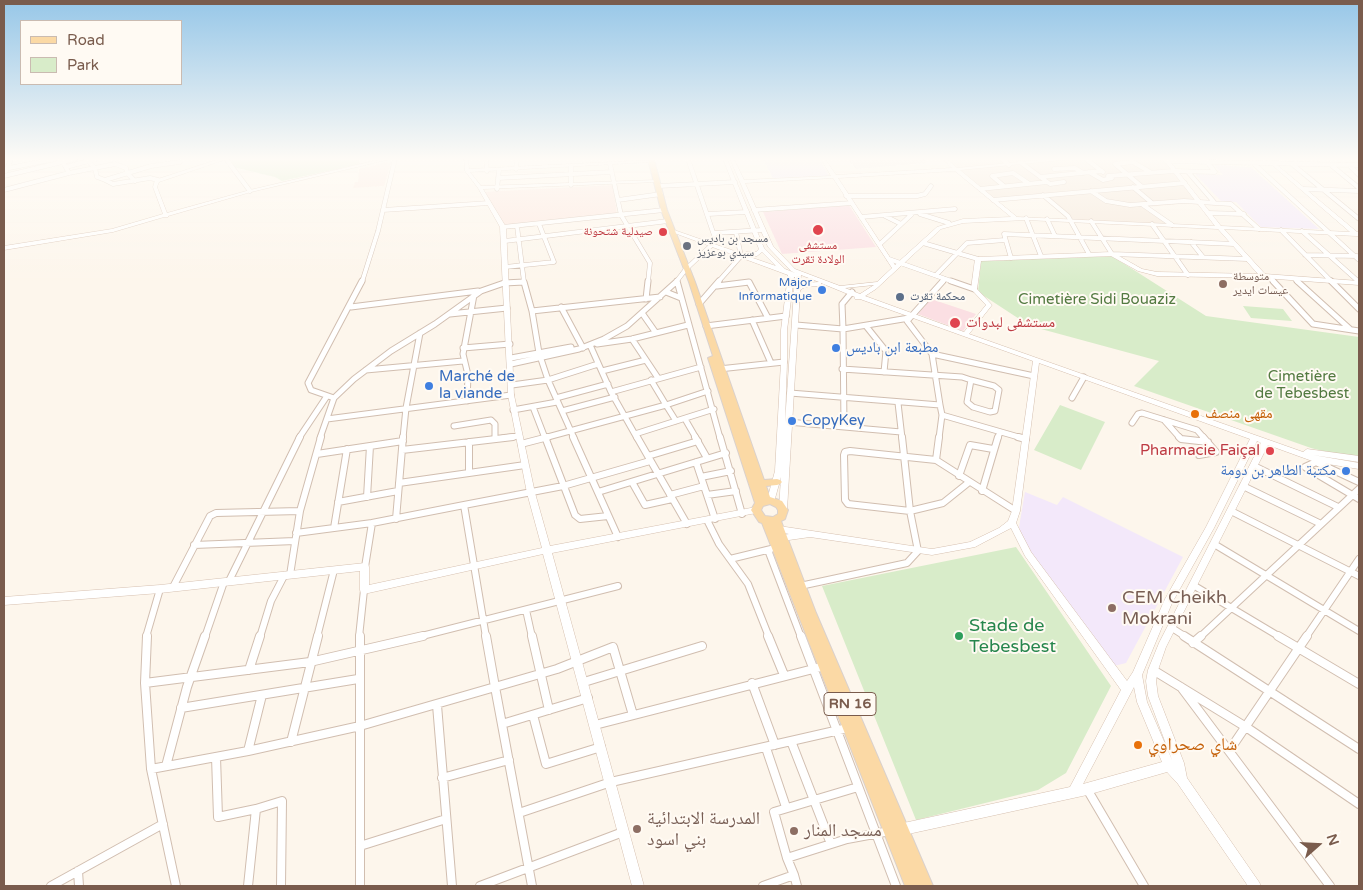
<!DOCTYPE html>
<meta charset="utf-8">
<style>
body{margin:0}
#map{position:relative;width:1363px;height:890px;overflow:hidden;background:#fdf6ec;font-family:"Varela Round",sans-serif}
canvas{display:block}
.frame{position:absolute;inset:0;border:5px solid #7a5c4d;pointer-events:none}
.legend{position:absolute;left:20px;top:20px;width:162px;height:65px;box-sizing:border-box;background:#fffaf3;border:1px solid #cabbb1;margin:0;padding:6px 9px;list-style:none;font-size:15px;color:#7a5c4d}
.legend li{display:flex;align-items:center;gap:10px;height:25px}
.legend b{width:25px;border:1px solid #cabbb1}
.north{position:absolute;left:1293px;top:820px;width:50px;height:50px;-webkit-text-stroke:4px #fffaf3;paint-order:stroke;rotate:71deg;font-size:14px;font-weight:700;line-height:20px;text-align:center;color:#7a5c4d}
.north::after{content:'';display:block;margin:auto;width:18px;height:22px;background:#7a5c4d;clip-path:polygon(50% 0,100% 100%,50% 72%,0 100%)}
</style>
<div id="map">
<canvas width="1363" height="890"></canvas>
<div class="frame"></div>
<ul class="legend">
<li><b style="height:6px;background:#fbd9a5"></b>Road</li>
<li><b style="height:14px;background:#d8ecc9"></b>Park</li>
</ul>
<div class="north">N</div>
</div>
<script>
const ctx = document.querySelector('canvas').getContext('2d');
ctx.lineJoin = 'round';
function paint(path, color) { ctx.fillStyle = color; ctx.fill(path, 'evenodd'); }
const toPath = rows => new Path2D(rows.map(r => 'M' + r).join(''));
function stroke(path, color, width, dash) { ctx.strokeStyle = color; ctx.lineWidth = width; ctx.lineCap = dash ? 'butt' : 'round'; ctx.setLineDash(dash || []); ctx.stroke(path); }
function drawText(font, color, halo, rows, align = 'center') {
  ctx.font = font + ' "Varela Round","Noto Naskh Arabic",sans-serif'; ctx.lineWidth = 4; ctx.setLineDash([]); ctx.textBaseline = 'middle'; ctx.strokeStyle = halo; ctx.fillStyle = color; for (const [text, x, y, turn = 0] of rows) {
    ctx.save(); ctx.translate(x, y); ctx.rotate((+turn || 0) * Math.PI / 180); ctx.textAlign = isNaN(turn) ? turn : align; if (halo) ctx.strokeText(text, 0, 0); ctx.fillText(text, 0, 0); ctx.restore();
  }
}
paint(toPath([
 [945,159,1164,159,1198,202,1147,207,1173,225,1067,220,1066,216,1041,195,993,199]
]), '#f5e8da');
paint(toPath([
 [387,162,391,163,384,186,353,188,355,182,358,182,359,169],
 [613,185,617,215,503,226,482,192]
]), '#fde8e0');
paint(toPath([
 [848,159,923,159,927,163,856,169]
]), '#efe9e4');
paint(toPath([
 [763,159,819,159,829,176,773,178],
 [1214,165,1251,167,1319,229,1261,227,1236,202,1222,202,1195,174,1223,175],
 [1025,492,1057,505,1063,497,1183,557,1126,663,1114,666,1023,544,1019,527]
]), '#f3e8fa');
paint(toPath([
 [849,205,876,247,782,254,763,212],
 [931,299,976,314,963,331,918,314]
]), '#fbdfe3');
paint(toPath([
 [234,159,358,159,360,164,282,181,275,177,233,167,226,161],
 [1112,256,1206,316,1359,337,1359,457,1347,457,1311,448,1134,386,1159,361,1030,326,978,292,981,261],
 [1243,306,1283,309,1292,321,1251,318],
 [1060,405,1105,422,1081,470,1034,450],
 [1016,547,1111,686,1066,773,1038,790,916,820,822,586]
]), '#d8ecc9');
const streetFar3 = toPath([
 [86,159,95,168,97,177,105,180,151,166,180,162],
 [226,159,250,191],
 [486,159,487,171],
 [1002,159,1009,165],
 [1086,159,1103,172],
 [1166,161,1359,165],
 [1020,162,1050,184,1064,182],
 [1253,163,1359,260],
 [610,164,621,215,650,263,648,282],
 [1292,164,1359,219],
 [1331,165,1359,188],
 [1349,165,1359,175],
 [571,166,571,185],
 [66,167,96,159],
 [4,169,55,159],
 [516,169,517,159],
 [1054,169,1075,168,1083,173],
 [6,171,11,159],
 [1089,172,1103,180,1112,178],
 [1188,172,1214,202],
 [69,173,115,164,126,168,127,173,135,181],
 [4,176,75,159],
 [1108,176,1174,171,1215,172,1207,162],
 [1040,177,1102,171],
 [498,178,611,172],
 [105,180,113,184,150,178,158,180],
 [659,186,735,182],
 [1004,186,992,176,1013,173,1028,183],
 [1141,186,1115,164,1133,162,1150,172],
 [1133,187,1152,203],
 [497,189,499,170],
 [980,189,1047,182],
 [1304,189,1359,191],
 [4,190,69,173,61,159],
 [1091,191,1106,201,1130,205,1184,201,1231,204,1259,229],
 [1043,195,1068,216,1089,254],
 [846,196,917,196,925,194,931,186],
 [618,200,661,194],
 [993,200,1185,183],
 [1143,205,1172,225],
 [383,210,489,203],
 [754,210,852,203],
 [1208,213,1244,214],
 [708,214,747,212],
 [920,214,949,223],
 [885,216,901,224],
 [861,217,955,209],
 [1026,218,1041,256],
 [1047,219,1055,236],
 [1091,221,1112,254,1247,259],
 [1152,224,1188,275],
 [517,226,524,282],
 [503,227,664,210],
 [1281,230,1332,282],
 [1302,231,1359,282],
 [715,233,762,230],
 [505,241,668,221],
 [1191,242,1203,257],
 [923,243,978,259],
 [880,244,912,214],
 [1305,255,1357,256],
 [1011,258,1004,234,1234,244],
 [889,259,954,282],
 [505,267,554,262,539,224],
 [936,275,967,243,1005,240],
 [1269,277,1274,282],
 [1295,279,1298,282],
 [362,282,378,231,395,159],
 [676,282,686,269,716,241,688,159],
 [718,282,741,256,736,232],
 [942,282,945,279]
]);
const streetFar2 = toPath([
 [677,281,720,438],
 [951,281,974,289],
 [1273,281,1313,324,1359,331],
 [1297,281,1350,329],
 [1331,281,1359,309],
 [717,286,749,282,768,318],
 [666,292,681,298],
 [646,299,648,281],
 [699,304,719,281],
 [351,307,478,291],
 [561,307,583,348],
 [532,311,660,297],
 [642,313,656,333],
 [450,314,507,308],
 [752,320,771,363],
 [796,325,843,329,842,304,852,292],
 [706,326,786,316],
 [866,326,886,351,884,372],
 [632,339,658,378],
 [597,344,632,339,688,325],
 [590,345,611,392,637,438],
 [463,348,510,344],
 [932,354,1034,376],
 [511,358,571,347],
 [511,364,579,349,604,339,627,326,676,282],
 [719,369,784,362],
 [842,369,962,377,971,380],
 [366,370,463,361],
 [602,371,646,360],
 [651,380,666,405,708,391],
 [971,380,994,386,999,390,995,411,990,412,973,407,967,402,971,380],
 [512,385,548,380,598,364],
 [611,392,701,367],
 [790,393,940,405,942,415,939,438],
 [334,398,311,390,308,383,362,281],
 [556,398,608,384],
 [1072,398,1084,377],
 [467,401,468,375,463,354,474,295],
 [898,403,902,438],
 [940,405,932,354,907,321,943,281],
 [533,407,545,438],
 [513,410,557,402],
 [562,411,615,397],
 [942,415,1022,438],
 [327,419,511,395],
 [685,419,696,438],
 [1164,420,1180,438],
 [788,422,901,432],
 [1132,423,1138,414,1142,413,1197,430,1204,438],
 [454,426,491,420,495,424,495,438],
 [844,427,843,329,909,318],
 [635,434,714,409],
 [299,438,327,396],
 [320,438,334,398,354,379,391,351,435,324,481,291,504,283,524,282,532,311,539,353,548,380,574,438],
 [403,438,406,408,420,333],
 [503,438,519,436],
 [544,438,666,405,676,421],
 [998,438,1000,432]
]);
const streetFar1 = toPath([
 [545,437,575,515,580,519,608,516],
 [573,437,618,537],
 [637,437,687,524],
 [695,437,707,458],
 [720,437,742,514],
 [1018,437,1026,439],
 [1179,437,1181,439,1208,442],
 [469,442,469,473],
 [521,444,548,437],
 [402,450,513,437],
 [317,454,403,441],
 [1199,455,1216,452,1203,437],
 [648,456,698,441],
 [1315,459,1316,462,1359,482],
 [936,460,939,437],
 [696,462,715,519],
 [1316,462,1305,467,1359,499],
 [1254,466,1338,507],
 [959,476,970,445,993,449],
 [701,477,731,471],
 [632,482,645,505,672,499],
 [399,483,525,465],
 [968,483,943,503,910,511,848,504,845,500,844,455,845,452,850,451,936,460,1016,511],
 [1243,486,1321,524],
 [982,491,998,437],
 [598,492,726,453],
 [670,495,704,486],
 [707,495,736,491],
 [367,497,370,446],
 [338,502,398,491],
 [464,505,563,486,650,461],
 [1231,511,1359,576],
 [396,519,403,437],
 [707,520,719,544,748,584,769,637],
 [334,528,347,449],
 [296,533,372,523],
 [1214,544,1359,631],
 [194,545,295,541],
 [768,550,801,637],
 [730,559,771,549],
 [365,567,372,523,464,505,486,637],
 [290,575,300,511,321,437],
 [229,581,300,437],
 [1193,585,1280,637],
 [800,586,907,563,918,551,910,511,902,437],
 [173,587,210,516,216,513,300,511],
 [526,610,532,637],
 [1172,628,1186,637],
 [146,637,160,589],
 [205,637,224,582],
 [260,637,271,601,284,576],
 [317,637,334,570],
 [359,637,364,590],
 [418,637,618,586],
 [1200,637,1359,489],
 [1306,637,1359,559]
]);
const street = toPath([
 [147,636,145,683,151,769,176,886],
 [360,636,360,886],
 [532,636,549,710],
 [768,636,784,675],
 [801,636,896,886],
 [1184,636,1359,749],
 [1278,636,1359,684],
 [1193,643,1201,636],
 [249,670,260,636],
 [1153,670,1246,727,1359,804],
 [584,682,702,646],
 [145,683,310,662,423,636],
 [752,683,775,745],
 [1181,687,1330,886],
 [437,705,452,886],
 [181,708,358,679],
 [533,715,546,764,601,747],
 [502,724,588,698],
 [595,725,825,666],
 [791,741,831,844],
 [291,742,318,636],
 [766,748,786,807],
 [248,751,262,695],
 [1229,751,1307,636],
 [216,757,218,817,256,809,248,886],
 [166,766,187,687,205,636],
 [151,769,248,751,360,726,495,687,486,636],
 [442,778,509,760],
 [1087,789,1144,886],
 [256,809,282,801,281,886],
 [519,813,611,782,848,728],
 [360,846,446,819],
 [787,858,774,812,858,787],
 [78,871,79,886],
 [794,875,797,886],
 [51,886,163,824],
 [480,886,623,832],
 [532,886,495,687,557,669,613,647,633,715],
 [763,886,794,875,787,858,847,839,890,831]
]);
const secondary = toPath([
 [219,159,227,159,159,182,157,187,167,213,250,190,382,159,391,159,251,192,168,216,168,217,164,217,113,232,4,250,4,246,112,229,163,214,153,187,155,180,219,159],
 [464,159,468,159,469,169,651,160,653,161,651,162,470,172,481,186,657,180,659,181,657,182,483,189,506,227,514,395,535,493,550,546,756,507,759,508,760,510,759,512,756,513,552,553,644,886,632,886,543,554,364,594,361,593,360,590,360,571,160,593,4,605,4,597,160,585,365,563,368,564,369,567,369,585,542,548,527,493,508,395,500,227,478,188,465,171,464,159],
 [723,159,727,159,764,248,785,269,795,273,791,271,768,247,730,159,734,159,744,180,831,176,821,159,825,159,836,175,952,168,942,159,947,159,957,168,1051,159,1072,159,960,170,1017,217,1215,226,1163,159,1168,159,1221,226,1350,232,1265,159,1270,159,1357,232,1359,232,1359,236,1356,236,1224,229,1265,274,1359,281,1359,285,1263,278,1157,276,1138,271,1111,256,981,261,977,289,992,305,969,334,1303,452,1307,449,1359,456,1359,462,1313,455,1359,463,1359,469,1315,462,1268,445,1166,647,1158,670,1156,681,1158,696,1184,763,1187,778,1259,882,1261,886,1248,886,1178,784,1167,772,1087,795,899,836,895,834,893,830,895,826,899,824,1070,787,1121,690,1025,556,1011,528,975,547,932,555,810,537,782,541,779,540,778,538,779,536,789,534,776,531,775,529,776,527,779,526,932,549,970,542,999,528,1008,521,1012,511,1033,361,860,299,855,299,854,298,855,297,821,283,821,285,819,286,805,287,800,290,787,510,786,512,783,513,780,512,779,510,781,477,774,502,768,502,767,500,775,471,781,362,781,330,788,275,669,231,674,230,743,254,746,252,756,252,759,249,723,159],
 [955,171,1011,217,963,219,937,227,895,265,838,178,955,171],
 [833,178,892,268,877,282,840,286,795,269,773,246,745,183,833,178],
 [1026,220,1218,229,1258,274,1157,272,1142,269,1112,252,978,257,975,259,971,289,986,305,964,332,865,296,876,289,941,229,963,223,1026,220],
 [762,252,776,266,747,256,757,256,762,252],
 [801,275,819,282,804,283,800,285,801,275],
 [794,277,795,277,785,423,787,362,787,330,794,277],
 [874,285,860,294,845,288,874,285],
 [1039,363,1250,439,1206,527,1165,599,1133,672,1127,681,1031,552,1016,523,1020,511,1039,363],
 [1257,441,1261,443,1159,643,1148,670,1146,681,1148,696,1172,760,1147,702,1142,675,1172,603,1214,528,1257,441],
 [1134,687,1137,702,1162,762,1083,784,1134,687]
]);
const primary = toPath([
 [648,159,654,159,667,210,695,282,764,480,777,479,780,480,782,482,780,484,777,485,766,486,770,497,782,501,788,510,785,519,781,521,816,613,933,886,905,886,762,523,759,522,751,510,755,503,708,358,713,356,689,282,661,210,648,159],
 [770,504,776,507,778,510,778,514,773,517,765,516,761,510,763,506,770,504]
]);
stroke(streetFar3, '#d1beb0', 5);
stroke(streetFar2, '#d1beb0', 7);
stroke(streetFar1, '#d1beb0', 8);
stroke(street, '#d1beb0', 10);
stroke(secondary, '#d6c0b0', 1);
stroke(primary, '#dad1cd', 2);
stroke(streetFar3, '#fff', 4);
stroke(streetFar2, '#fff', 5);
stroke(streetFar1, '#fff', 6);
stroke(street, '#fff', 8);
paint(secondary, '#fff');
paint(primary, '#fbd9a5');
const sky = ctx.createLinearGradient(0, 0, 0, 284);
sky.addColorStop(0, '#97c7e8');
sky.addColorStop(0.56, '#fefbf6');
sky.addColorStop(1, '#fefbf600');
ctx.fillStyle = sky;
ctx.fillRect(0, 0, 1363, 284);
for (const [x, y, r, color] of [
 [818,230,6,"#e0444e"],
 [663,232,5,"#e0444e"],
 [687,246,5,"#6b7280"],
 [1223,284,5,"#8d6e63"],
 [822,290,5,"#3f7fe0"],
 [900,297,5,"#5c6f8a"],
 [955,323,6,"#e0444e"],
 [836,348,5,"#3f7fe0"],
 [429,386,5,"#3f7fe0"],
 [1195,414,5,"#e8710a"],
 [792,421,5,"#3f7fe0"],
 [1270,451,5,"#e0444e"],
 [1346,471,5,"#3f7fe0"],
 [1112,608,5,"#8d6e63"],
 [959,636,5,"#2e9e5b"],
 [1138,745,5,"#e8710a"],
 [637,829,5,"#8d6e63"],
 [794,831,5,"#8d6e63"]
]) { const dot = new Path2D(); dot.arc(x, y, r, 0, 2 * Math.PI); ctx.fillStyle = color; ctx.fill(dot); stroke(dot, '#fffaf3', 2); }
drawText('12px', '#be3a42', '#fffaf3', [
 ["صيدلية شتحونة",653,232],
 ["مستشفى",818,246,"center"],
 ["الولادة تقرت",818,260,"center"]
], 'right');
drawText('12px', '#5b616d', '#fffaf3', [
 ["مسجد بن باديس",697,239],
 ["سيدي بوعزيز",697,253]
], 'left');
drawText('12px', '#785e54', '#fffaf3', [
 ["متوسطة",1233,277],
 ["عيسات ايدير",1233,291]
], 'left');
drawText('12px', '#366cbe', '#fffaf3', [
 ["Major",812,283],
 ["Informatique",812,297]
], 'right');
drawText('12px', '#4e5e75', '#fffaf3', [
 ["محكمة تقرت",910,297]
], 'left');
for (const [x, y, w] of [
 [850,704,52]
]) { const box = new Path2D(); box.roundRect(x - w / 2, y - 11.5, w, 23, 4); ctx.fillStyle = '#fffaf3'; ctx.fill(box); stroke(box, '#7a5c4d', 1); }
drawText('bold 14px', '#7a5c4d', null, [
 ["RN 16",850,704]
]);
drawText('15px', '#537a41', '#fffaf3', [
 ["Cimetière Sidi Bouaziz",1097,300],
 ["Cimetière",1302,377],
 ["de Tebesbest",1302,394]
]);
drawText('15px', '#be3a42', '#fffaf3', [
 ["مستشفى لبدوات",966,323],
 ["Pharmacie Faiçal",1260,451,"right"]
], 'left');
drawText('15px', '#366cbe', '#fffaf3', [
 ["مطبعة ابن باديس",846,348],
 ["Marché de",439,377],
 ["la viande",439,394],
 ["CopyKey",802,421],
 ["مكتبة الطاهر بن دومة",1336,471,"right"]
], 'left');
drawText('15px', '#c56008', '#fffaf3', [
 ["مقهى منصف",1205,414]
], 'left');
drawText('18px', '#785e54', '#fffaf3', [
 ["CEM Cheikh",1122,598],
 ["Mokrani",1122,619],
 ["المدرسة الابتدائية",647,819],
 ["بني اسود",647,840],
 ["مسجد المنار",804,831]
], 'left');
drawText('18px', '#27864d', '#fffaf3', [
 ["Stade de",969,626],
 ["Tebesbest",969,647]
], 'left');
drawText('18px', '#c56008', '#fffaf3', [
 ["شاي صحراوي",1148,745]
], 'left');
</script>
